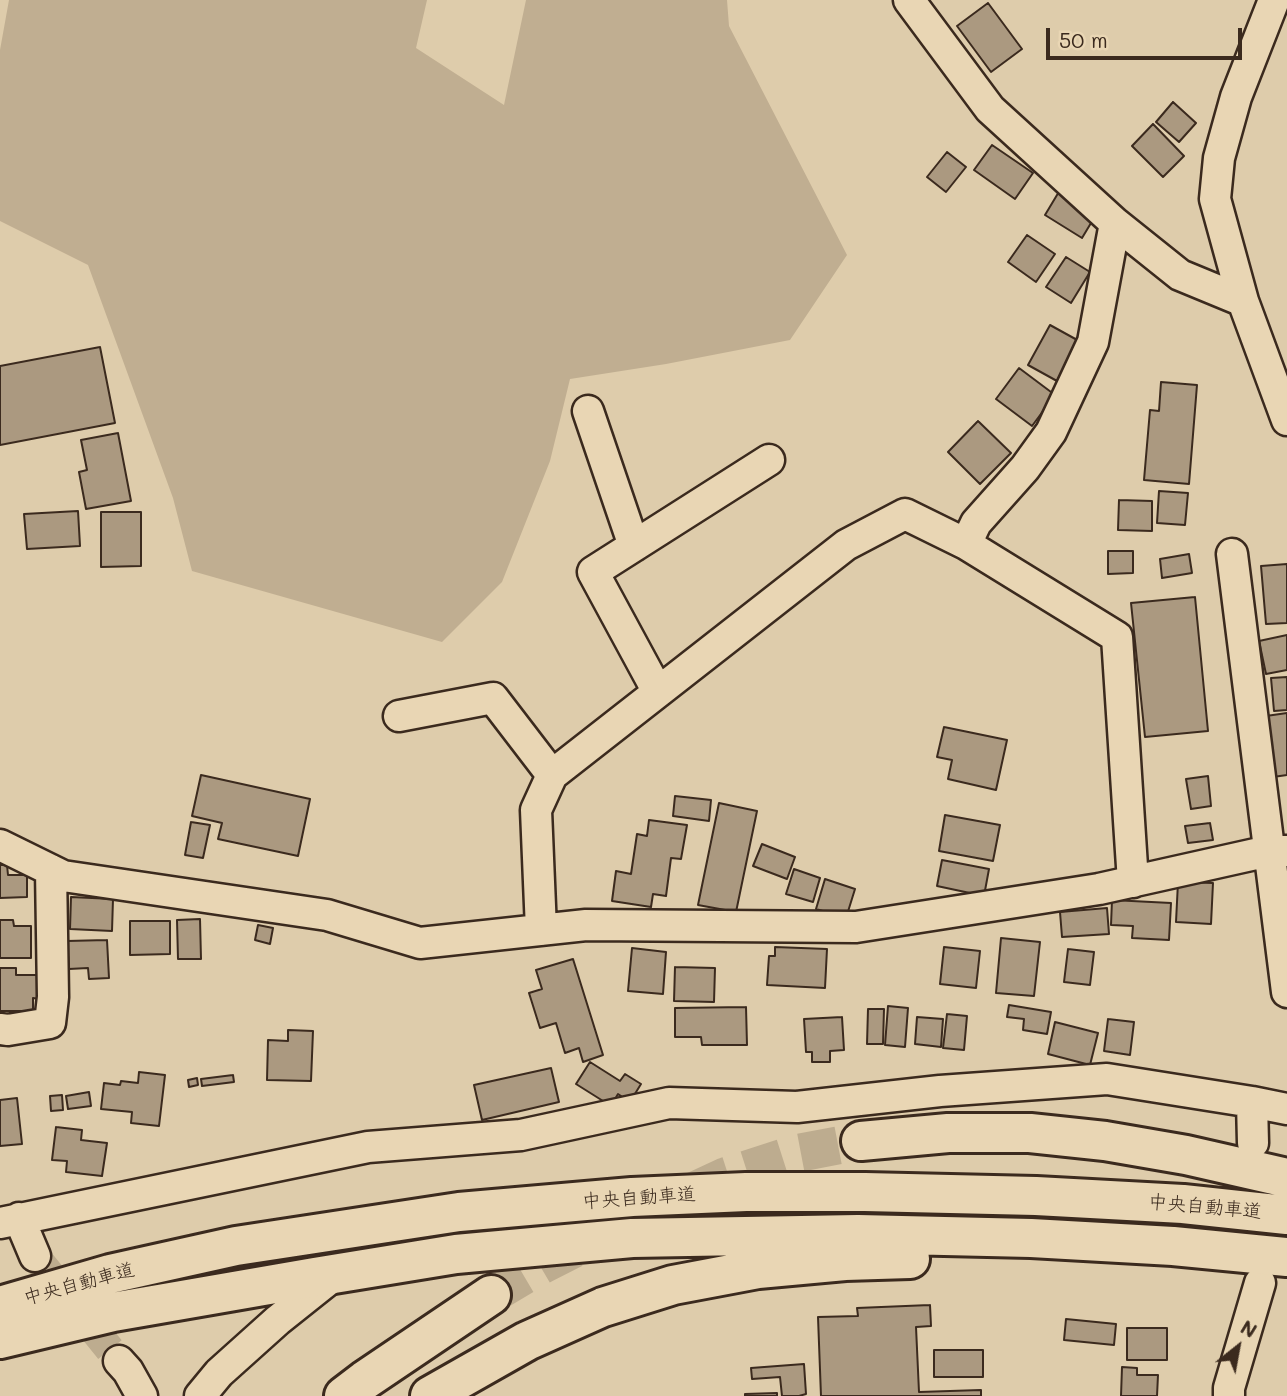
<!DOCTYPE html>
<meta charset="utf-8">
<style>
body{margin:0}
#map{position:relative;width:1287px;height:1396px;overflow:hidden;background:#deccab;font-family:Mali,sans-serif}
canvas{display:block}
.north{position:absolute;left:1203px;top:1312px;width:70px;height:70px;-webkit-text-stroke:5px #e9d6b4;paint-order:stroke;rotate:31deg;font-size:19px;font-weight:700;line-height:28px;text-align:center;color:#3b2a1e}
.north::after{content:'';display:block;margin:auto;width:24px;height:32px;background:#3b2a1e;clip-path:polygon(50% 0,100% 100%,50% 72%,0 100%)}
.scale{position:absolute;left:1046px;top:28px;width:196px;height:32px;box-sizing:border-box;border:4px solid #3b2a1e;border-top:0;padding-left:9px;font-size:21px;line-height:24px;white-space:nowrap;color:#3b2a1e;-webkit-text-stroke:5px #e9d6b4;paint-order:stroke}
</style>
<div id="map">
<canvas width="1287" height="1396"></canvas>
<div class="north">N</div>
<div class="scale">50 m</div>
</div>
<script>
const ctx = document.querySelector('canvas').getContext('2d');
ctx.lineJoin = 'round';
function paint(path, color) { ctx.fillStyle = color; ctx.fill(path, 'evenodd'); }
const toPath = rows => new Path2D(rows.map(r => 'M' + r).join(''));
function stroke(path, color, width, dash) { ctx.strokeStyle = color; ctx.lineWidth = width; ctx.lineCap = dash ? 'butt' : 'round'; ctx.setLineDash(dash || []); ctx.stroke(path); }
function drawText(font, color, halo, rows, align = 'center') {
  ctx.font = font + ' Mali,"Klee One",sans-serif'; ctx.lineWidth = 5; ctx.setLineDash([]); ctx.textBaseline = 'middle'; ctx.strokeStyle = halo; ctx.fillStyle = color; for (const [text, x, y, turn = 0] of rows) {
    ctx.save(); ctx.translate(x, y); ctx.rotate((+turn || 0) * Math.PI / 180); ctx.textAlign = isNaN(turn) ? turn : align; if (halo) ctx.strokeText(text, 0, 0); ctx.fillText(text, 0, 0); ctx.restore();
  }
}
paint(toPath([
 [9,0,427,0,416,48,504,105,526,0,727,0,729,26,847,255,790,340,666,364,570,379,550,461,502,582,442,642,192,571,173,498,88,265,0,221,0,50]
]), '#c0ae91');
const building = toPath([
 [988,3,1022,49,991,72,957,26,988,3],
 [1173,102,1196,123,1179,142,1156,122,1173,102],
 [1153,124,1184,156,1163,177,1132,146,1153,124],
 [992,145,1033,173,1015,199,974,170,992,145],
 [947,152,966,167,946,192,927,177,947,152],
 [1060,190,1097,213,1082,238,1045,215,1060,190],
 [1027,235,1055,254,1036,282,1008,262,1027,235],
 [1066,257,1090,272,1071,303,1046,287,1066,257],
 [1050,325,1079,341,1057,381,1028,365,1050,325],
 [100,347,115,423,0,445,0,366,100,347],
 [1019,368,1055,395,1032,426,996,399,1019,368],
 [1161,382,1197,385,1189,484,1144,480,1150,410,1159,411,1161,382],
 [978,421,1011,453,980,484,948,452,978,421],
 [118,433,131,501,86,509,79,472,87,470,81,440,118,433],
 [1159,491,1188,493,1185,525,1157,523,1159,491],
 [1119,500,1152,501,1152,531,1118,530,1119,500],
 [78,511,80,546,27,549,24,514,78,511],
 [101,512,141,512,141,566,101,567,101,512],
 [1108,551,1133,551,1133,573,1108,574,1108,551],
 [1189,554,1192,573,1162,578,1160,559,1189,554],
 [1287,564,1287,623,1266,624,1261,566,1287,564],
 [1195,597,1208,731,1145,737,1131,603,1195,597],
 [1287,635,1287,670,1266,674,1259,641,1287,635],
 [1287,677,1287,710,1274,711,1271,678,1287,677],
 [1287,713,1287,775,1273,777,1266,716,1287,713],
 [944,727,1007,740,996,790,948,779,952,760,937,757,944,727],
 [201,775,310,799,298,856,218,839,222,823,192,816,201,775],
 [1208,776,1211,806,1191,809,1186,779,1208,776],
 [675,796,711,800,709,821,673,816,675,796],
 [719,803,757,811,736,912,698,905,719,803],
 [945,815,1000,825,993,861,939,851,945,815],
 [649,820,687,825,681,859,671,858,666,896,653,894,651,907,612,901,616,871,631,874,637,834,647,836,649,820],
 [191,822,210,825,203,858,185,855,191,822],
 [1210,823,1213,840,1188,843,1185,826,1210,823],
 [762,844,795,857,787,879,753,866,762,844],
 [942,860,989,869,984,896,937,886,942,860],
 [0,865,7,865,8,875,27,875,27,897,0,898,0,865],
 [794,869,820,878,813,902,786,894,794,869],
 [825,879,855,889,846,918,816,909,825,879],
 [1178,882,1213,883,1211,924,1176,922,1178,882],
 [71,897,113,899,112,931,70,929,71,897],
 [1112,900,1171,903,1169,940,1132,938,1133,926,1111,925,1112,900],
 [1107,908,1109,934,1062,937,1060,912,1107,908],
 [200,919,201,959,178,959,177,920,200,919],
 [0,920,13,920,14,926,31,926,31,958,0,958,0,920],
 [130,921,170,921,170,954,130,955,130,921],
 [258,925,273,928,270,944,255,940,258,925],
 [1001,938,1040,942,1034,996,996,993,1001,938],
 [107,940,109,978,89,979,88,968,69,969,67,941,107,940],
 [775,947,827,949,825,988,767,985,769,956,775,956,775,947],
 [944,947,980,951,976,988,940,984,944,947],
 [632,948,666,952,663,994,628,991,632,948],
 [1068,949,1094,952,1090,985,1064,982,1068,949],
 [573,959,603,1055,583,1062,579,1048,565,1053,556,1023,540,1028,529,993,542,989,536,970,573,959],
 [675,967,715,968,714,1002,674,1001,675,967],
 [0,968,16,968,16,975,39,975,39,999,33,998,33,1011,0,1011,0,968],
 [1009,1005,1051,1012,1047,1034,1023,1030,1024,1019,1007,1017,1009,1005],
 [888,1006,908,1008,905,1047,885,1045,888,1006],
 [746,1007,747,1045,702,1045,701,1037,675,1037,675,1008,746,1007],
 [868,1009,884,1009,883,1044,867,1044,868,1009],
 [947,1014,967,1016,964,1050,943,1048,947,1014],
 [842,1017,844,1050,830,1051,830,1062,812,1062,812,1052,806,1052,804,1019,842,1017],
 [917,1017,943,1019,941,1047,915,1044,917,1017],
 [1108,1019,1134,1022,1130,1055,1104,1051,1108,1019],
 [1055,1022,1098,1033,1090,1065,1048,1054,1055,1022],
 [288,1030,313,1031,311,1081,267,1080,268,1040,288,1041,288,1030],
 [590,1062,620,1081,625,1074,641,1084,630,1102,618,1094,611,1106,576,1084,590,1062],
 [551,1068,559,1102,482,1120,474,1085,551,1068],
 [139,1072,165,1075,159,1126,131,1123,132,1112,101,1109,104,1083,120,1085,121,1081,138,1083,139,1072],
 [233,1075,234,1082,202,1086,201,1079,233,1075],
 [197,1078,198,1085,189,1087,188,1080,197,1078],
 [89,1092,91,1106,68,1109,66,1096,89,1092],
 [62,1095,63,1110,51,1111,50,1096,62,1095],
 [17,1098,22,1144,0,1146,0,1100,17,1098],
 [56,1127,82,1130,81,1140,107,1143,102,1176,66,1172,67,1161,52,1160,56,1127],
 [930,1305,931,1326,916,1327,919,1392,981,1390,981,1396,821,1396,818,1317,858,1316,857,1308,930,1305],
 [1066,1319,1116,1324,1114,1345,1064,1340,1066,1319],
 [1127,1328,1167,1328,1167,1360,1127,1360,1127,1328],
 [934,1350,983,1350,983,1377,934,1377,934,1350],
 [804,1364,806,1394,799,1396,782,1396,780,1377,752,1379,751,1368,804,1364],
 [1122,1367,1137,1368,1137,1375,1158,1375,1157,1396,1121,1396,1122,1367],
 [777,1393,777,1396,745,1396,745,1394,777,1393]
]);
paint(building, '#ab9980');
stroke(building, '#3b2a1e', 2);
stroke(toPath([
 [35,1256,119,1361]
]), '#bdac8f', 30, [30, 15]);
stroke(toPath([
 [491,1295,542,1265,633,1219,726,1176,798,1153,861,1141]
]), '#bdac8f', 38, [38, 19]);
const minor = toPath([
 [909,0,990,109,1115,223,1180,275,1243,301,1287,420],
 [1115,223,1093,342,1051,432,1025,468,976,523,966,544,1117,637,1133,882],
 [1243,301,1215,199,1219,158,1236,97,1274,0],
 [588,411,634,546],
 [1232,554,1287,992],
 [658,692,593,572,769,460],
 [399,716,493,698,552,775,536,810,541,930],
 [552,775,846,545,905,514,966,544],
 [0,845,63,876,327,915,420,943,586,925,856,927,1099,889,1269,851,1287,851],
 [0,1029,8,1030,50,1023,53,997,51,870],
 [1252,1102,1253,1143],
 [19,1218,35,1256],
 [0,1223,368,1147,521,1135,669,1103,797,1107,940,1091,1107,1079,1252,1102,1287,1109],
 [119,1361,128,1371,142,1396],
 [200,1396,219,1373,278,1320,337,1273],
 [1229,1396,1229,1388,1260,1283]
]);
const highway = toPath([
 [861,1141,948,1133,1030,1133,1105,1141,1186,1155,1287,1178],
 [0,1306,110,1274,236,1246,459,1212,632,1197,746,1192,865,1192,1036,1196,1183,1204,1287,1215],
 [0,1339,113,1312,315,1277,456,1254,632,1238,858,1234,1031,1238,1173,1246,1287,1257],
 [344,1396,365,1380,491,1295],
 [430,1396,527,1341,603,1307,673,1285,758,1269,845,1261,910,1259]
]);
stroke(minor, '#3b2a1e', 35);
stroke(highway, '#3b2a1e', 44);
stroke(minor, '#e9d6b4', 30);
stroke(highway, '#e9d6b4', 38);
drawText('19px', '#3b2a1e', '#e9d6b4', [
 ["中央自動車道",639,1198,-4],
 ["中央自動車道",1205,1207,5],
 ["中央自動車道",79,1284,-15]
]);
</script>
